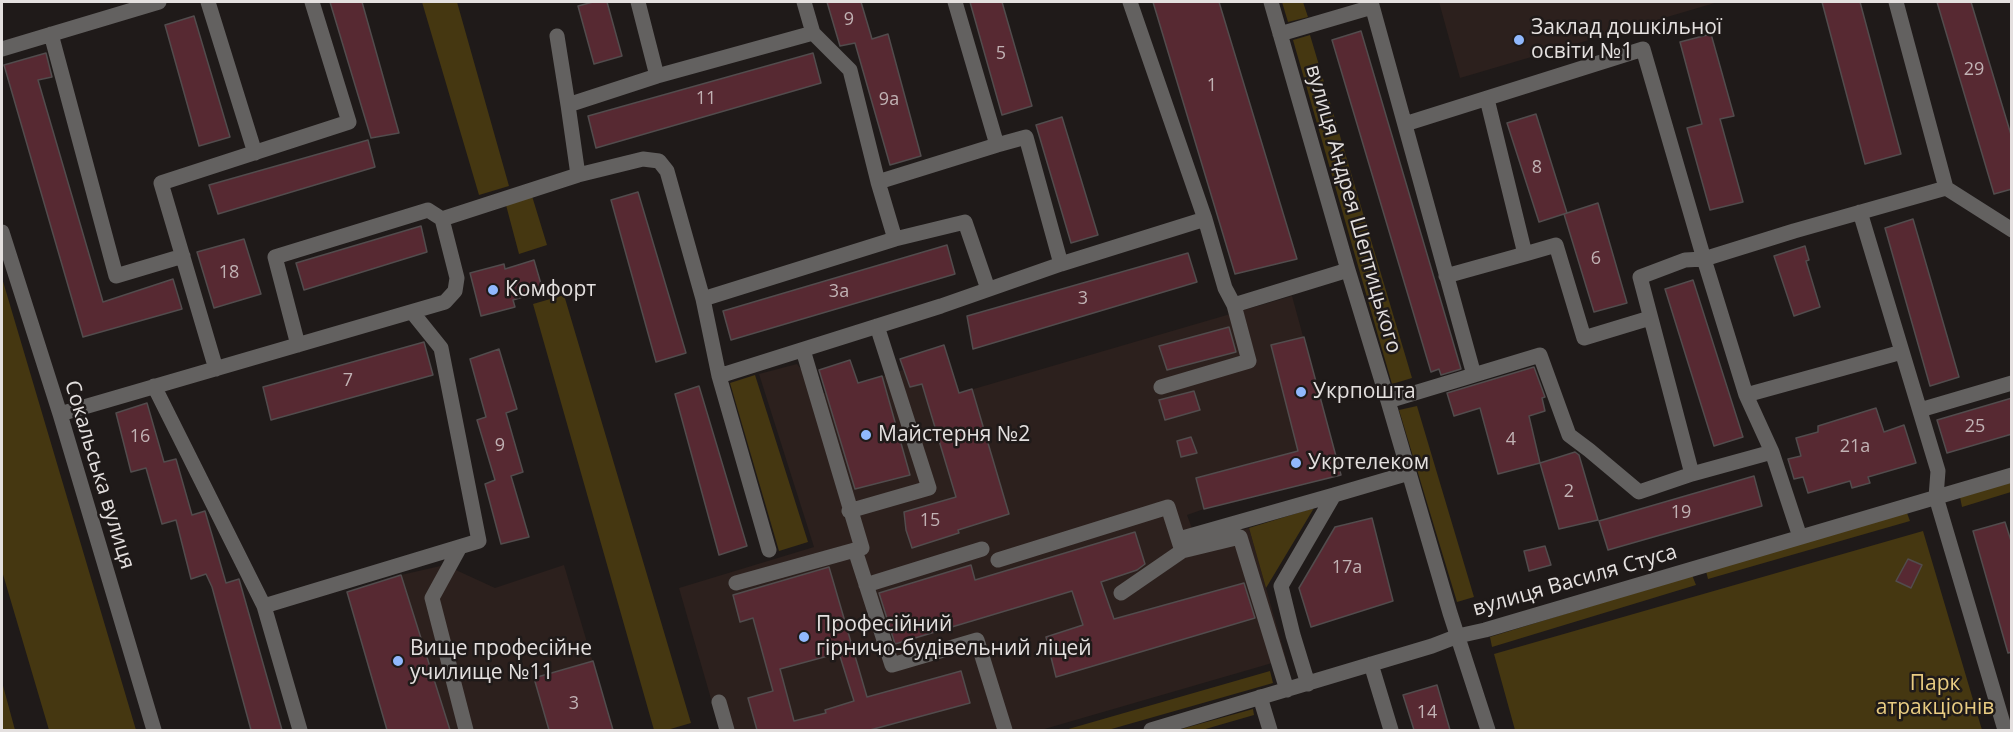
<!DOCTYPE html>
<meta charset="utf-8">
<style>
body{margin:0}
#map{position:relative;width:2013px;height:732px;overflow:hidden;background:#1f1a19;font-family:"Open Sans",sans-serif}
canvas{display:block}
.frame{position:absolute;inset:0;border:3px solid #e4e0df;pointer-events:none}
</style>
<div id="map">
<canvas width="2013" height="732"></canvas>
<div class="frame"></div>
</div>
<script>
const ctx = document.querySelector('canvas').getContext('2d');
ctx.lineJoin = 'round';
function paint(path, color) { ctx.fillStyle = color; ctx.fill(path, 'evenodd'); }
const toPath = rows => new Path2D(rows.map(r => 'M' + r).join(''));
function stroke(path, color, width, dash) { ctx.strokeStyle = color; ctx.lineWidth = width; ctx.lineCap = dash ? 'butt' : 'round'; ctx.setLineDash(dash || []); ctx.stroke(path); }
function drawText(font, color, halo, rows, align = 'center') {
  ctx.font = font + ' "Open Sans",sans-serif'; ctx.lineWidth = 5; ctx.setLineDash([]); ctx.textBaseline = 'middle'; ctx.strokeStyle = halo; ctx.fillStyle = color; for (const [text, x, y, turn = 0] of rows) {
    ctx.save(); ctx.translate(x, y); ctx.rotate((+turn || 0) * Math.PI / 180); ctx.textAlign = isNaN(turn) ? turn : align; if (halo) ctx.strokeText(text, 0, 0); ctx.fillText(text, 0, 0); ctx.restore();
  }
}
paint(toPath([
 [1439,2,1718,2,1460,78],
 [1292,296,1341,475,1204,509,1187,515,1197,542,1249,528,1286,659,1041,730,720,730,679,588,814,547,759,374,797,364,821,394,903,370,910,387,954,375,960,393],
 [445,565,495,588,564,565,613,730,388,730,347,592,401,575]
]), '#2c201d');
paint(toPath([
 [422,2,457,2,509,186,479,195],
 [1282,2,1303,2,1308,17,1288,22],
 [1310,35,1412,378,1392,384,1293,40],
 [532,196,547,245,519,254,506,205],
 [2,278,136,730,49,730,2,571],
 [564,295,691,723,667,730,654,730,533,304],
 [755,375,808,542,779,551,730,383],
 [1417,406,1474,597,1457,602,1399,410],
 [2011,482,2011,492,1962,507,1960,497],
 [1314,508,1266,588,1249,528],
 [1907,513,1910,521,1708,579,1706,571],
 [1923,531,1982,730,1515,730,1494,654],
 [1692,575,1696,585,1492,647,1490,637],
 [1270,671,1273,683,1108,730,1065,730],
 [2,682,15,730,2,730],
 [1253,709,1254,715,1202,730,1178,730]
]), '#453711');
const building = toPath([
 [330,2,362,2,399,133,371,138,330,2],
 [593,2,607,2,622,56,594,64,578,6,593,2],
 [827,2,861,2,872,39,888,34,921,156,890,165,855,43,840,46,827,2],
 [970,2,1002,2,1032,106,1002,115,970,2],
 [1153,2,1219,2,1297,259,1235,274,1153,2],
 [1822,2,1860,2,1901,154,1865,164,1822,2],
 [1937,2,1971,2,2012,138,2012,189,1994,194,1937,2],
 [194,16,230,137,199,146,165,25,194,16],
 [1361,31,1461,369,1441,375,1439,369,1431,372,1332,40,1361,31],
 [1711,34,1734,116,1720,119,1743,202,1710,210,1687,128,1702,124,1680,42,1711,34],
 [46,53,52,77,38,80,103,302,173,279,182,309,83,337,4,65,46,53],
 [813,53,821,83,596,148,588,116,813,53],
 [1536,114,1567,213,1539,222,1507,123,1536,114],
 [1062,117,1098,235,1071,243,1036,125,1062,117],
 [368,140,375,167,218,214,209,185,368,140],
 [638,192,686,353,656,362,611,200,638,192],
 [1598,203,1627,303,1594,312,1564,214,1598,203],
 [1913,219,1959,377,1930,386,1885,228,1913,219],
 [421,226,427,252,304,290,296,263,421,226],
 [244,239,261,294,214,308,197,252,244,239],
 [947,245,955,274,731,340,723,311,947,245],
 [1805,246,1809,260,1806,261,1820,307,1794,316,1774,256,1805,246],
 [1188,253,1197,282,973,349,967,316,1188,253],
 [534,260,543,291,513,300,515,307,481,316,470,273,504,264,505,269,534,260],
 [1693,280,1743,437,1714,446,1665,289,1693,280],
 [1229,327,1236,352,1167,370,1159,346,1229,327],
 [1304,337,1341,475,1204,509,1196,478,1298,451,1271,345,1304,337],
 [424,342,433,375,271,420,263,387,424,342],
 [944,345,959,393,972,389,1009,514,958,530,959,533,912,548,906,530,904,512,956,497,922,384,910,387,900,359,944,345],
 [499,349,517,409,506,413,523,472,511,476,529,537,501,544,485,484,495,480,477,420,486,417,470,359,499,349],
 [850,360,858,383,882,376,910,475,855,489,819,370,850,360],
 [1534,367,1545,397,1542,398,1545,411,1529,416,1540,463,1498,474,1480,408,1454,416,1447,393,1534,367],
 [699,386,747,546,719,555,675,394,699,386],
 [1194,391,1200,410,1165,420,1159,400,1194,391],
 [2012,398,2012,434,1947,453,1937,420,2012,398],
 [147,403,164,462,176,459,192,515,205,511,226,583,239,579,282,730,251,730,212,587,206,574,191,579,176,520,162,524,146,468,131,472,116,413,147,403],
 [1876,408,1884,432,1904,425,1916,463,1868,477,1870,483,1852,488,1850,481,1808,493,1803,477,1794,479,1788,459,1801,456,1796,438,1818,432,1818,426,1876,408],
 [1191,437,1197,453,1181,457,1177,441,1191,437],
 [1575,452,1579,455,1598,520,1559,529,1540,463,1575,452],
 [1754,476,1762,506,1608,550,1599,521,1754,476],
 [1372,518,1393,601,1311,627,1299,588,1335,527,1372,518],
 [2005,522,2012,544,2012,652,2008,653,1973,531,2005,522],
 [1135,532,1145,564,1137,570,1101,582,1114,619,1244,583,1255,618,1056,677,1046,637,1083,625,1072,591,895,644,879,593,971,565,975,580,1135,532],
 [1545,546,1551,565,1529,571,1524,551,1545,546],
 [1908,559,1922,565,1911,588,1896,581,1908,559],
 [829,567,867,697,961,671,970,703,870,730,757,730,748,698,773,691,753,618,740,622,733,595,829,567],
 [839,653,854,701,825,710,826,713,794,721,780,669,839,653],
 [401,575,450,730,387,730,347,592,401,575],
 [593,661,613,730,549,730,534,678,593,661],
 [1437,685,1450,730,1414,730,1403,695,1437,685]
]);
paint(building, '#572932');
stroke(building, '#524c4d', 1.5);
stroke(toPath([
 [208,2,255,153],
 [638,2,657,76],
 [955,2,997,145,1026,137,1061,264],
 [1130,2,1205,219,1225,288,1234,305,1249,361,1161,387],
 [1271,2,1348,270,1388,401,1450,613,1488,730],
 [1371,2,1474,375],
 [1896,2,1946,188,2012,230],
 [813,33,850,70,878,182,895,239],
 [51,34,116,276,183,256],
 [1280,34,1372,7],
 [557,36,568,105],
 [2,49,159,2],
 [1487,99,1525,254,1556,245,1584,338,1650,318],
 [1405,124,1643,49,1704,259,1746,395],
 [578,175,568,105,657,76,813,33,804,2],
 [878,182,997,145],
 [1860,212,1938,471,1936,497,2005,730],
 [2,232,60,414,154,730],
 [1446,276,1525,254],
 [703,299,895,239,965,222,988,289],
 [1234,305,1348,270],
 [298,345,275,257,428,210,442,219],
 [216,369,161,183,349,122,312,2],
 [719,376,941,306,1061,264,1205,219],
 [154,386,264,606],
 [1388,401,1540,355,1569,435,1589,450,1639,492,1692,474,1772,452],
 [1920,410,2012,383],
 [60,414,445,302,455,291,457,278,442,219,578,175,643,159,659,161,667,171,703,299,719,376,769,550],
 [1692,474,1640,277,1685,260,1704,259,1794,231,1946,188],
 [849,511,929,488,877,326],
 [1800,537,1772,452,1746,395,1902,352],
 [1179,539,1334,495],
 [460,547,432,598,466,730],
 [855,550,892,665,977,640,1005,730],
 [998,560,1168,507,1182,551,1240,537,1287,690],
 [736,583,862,548,803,350],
 [866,585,982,549],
 [1121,593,1182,551],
 [1371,664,1391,730],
 [1308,684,1293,635,1281,586,1334,495,1409,473],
 [1260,697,1270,730],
 [719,702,727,730],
 [300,730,264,606,479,541,441,348,412,312],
 [1151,730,1432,646,1458,636,1485,630,2012,475]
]), '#636160', 15);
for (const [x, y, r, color] of [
 [1519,40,6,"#90b8fd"],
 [493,290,6,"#90b8fd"],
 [1301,392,6,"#90b8fd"],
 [866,435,6,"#90b8fd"],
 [1296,463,6,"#90b8fd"],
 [804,637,6,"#90b8fd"],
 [398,661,6,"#90b8fd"]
]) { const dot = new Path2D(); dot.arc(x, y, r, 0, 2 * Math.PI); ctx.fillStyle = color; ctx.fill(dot); stroke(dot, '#1f1a19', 2); }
drawText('18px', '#c1b2b4', null, [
 ["9",849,20],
 ["5",1001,54],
 ["29",1974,70],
 ["1",1212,86],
 ["11",706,99],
 ["9а",889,100],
 ["8",1537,168],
 ["6",1596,259],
 ["18",229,273],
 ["3а",839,292],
 ["3",1083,299],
 ["7",348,381],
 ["25",1975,427],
 ["16",140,437],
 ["4",1511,440],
 ["9",500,446],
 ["21а",1855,447],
 ["2",1569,492],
 ["19",1681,513],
 ["15",930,521],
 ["17а",1347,568],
 ["3",574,704],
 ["14",1427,713]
]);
drawText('21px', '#e4e0df', '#1f1a19', [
 ["Заклад дошкільної",1531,28],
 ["освіти №1",1531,52],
 ["Комфорт",505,290],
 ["Укрпошта",1313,392],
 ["Майстерня №2",878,435],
 ["Укртелеком",1308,463],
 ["Професійний",816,625],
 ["гірничо-будівельний ліцей",816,649],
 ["Вище професійне",410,649],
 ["училище №11",410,673]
], 'left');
drawText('21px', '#e4e0df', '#1f1a19', [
 ["вулиця Андрея Шептицького",1353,209,74],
 ["Сокальська вулиця",99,475,73],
 ["вулиця Василя Стуса",1575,581,-16]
]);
drawText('21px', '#e9cc82', '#1f1a19', [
 ["Парк",1935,684],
 ["атракціонів",1935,708]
]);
</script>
